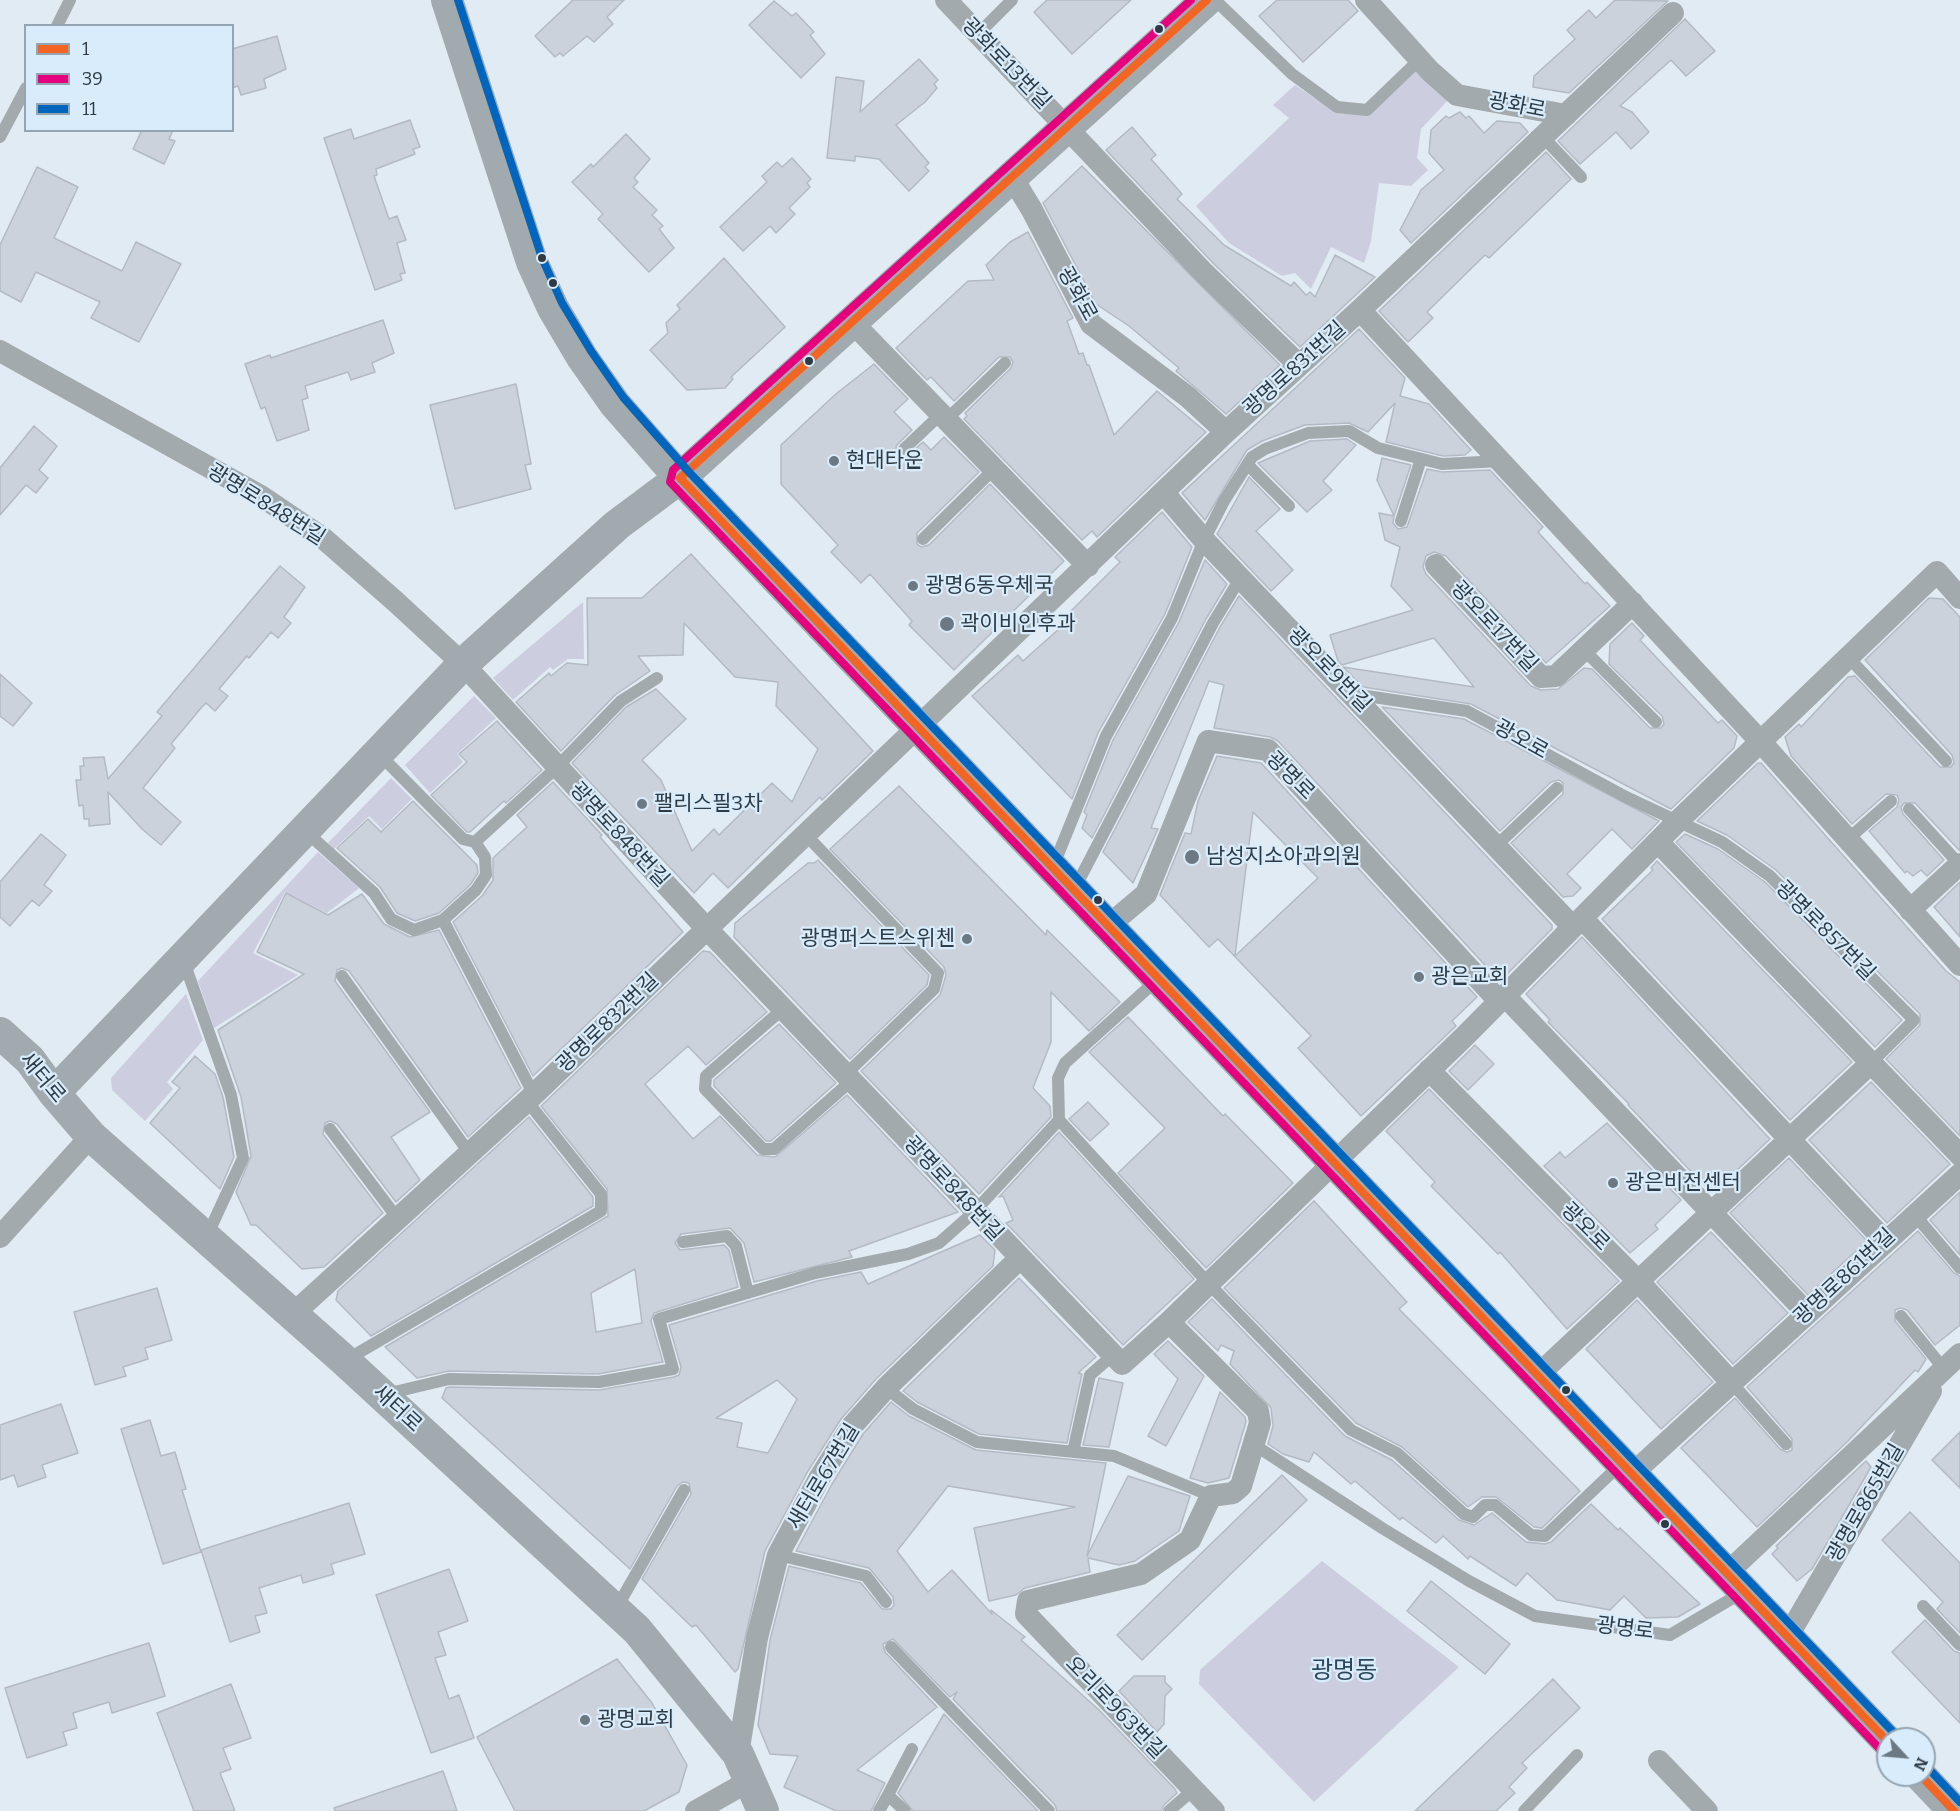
<!DOCTYPE html>
<meta charset="utf-8">
<style>
body{margin:0}
#map{position:relative;width:1960px;height:1811px;overflow:hidden;background:#e1ebf3;font-family:Bitter,serif}
canvas{display:block}
.legend{position:absolute;left:24px;top:24px;width:210px;height:108px;box-sizing:border-box;background:#d9ecfb;border:2px solid #95a5b2;margin:0;padding:8px 10px;list-style:none;font-size:18px;color:#2e3b45}
.legend li{display:flex;align-items:center;gap:12px;height:30px}
.legend b{width:30px;border:2px solid #95a5b2}
.north{position:absolute;left:1876px;top:1727px;width:60px;height:60px;box-sizing:border-box;background:#d9ecfb;border:2px solid #95a5b2;border-radius:50%;rotate:116deg;font-size:16px;font-weight:700;line-height:24px;text-align:center;color:#2e3b45}
.north::after{content:'';display:block;margin:auto;width:21px;height:27px;background:#6d7982;clip-path:polygon(50% 0,100% 100%,50% 72%,0 100%)}
</style>
<div id="map">
<canvas width="1960" height="1811"></canvas>
<ul class="legend">
<li><b style="height:8px;background:#f26522"></b>1</li>
<li><b style="height:8px;background:#e5007d"></b>39</li>
<li><b style="height:8px;background:#0065bd"></b>11</li>
</ul>
<div class="north">N</div>
</div>
<script>
const ctx = document.querySelector('canvas').getContext('2d');
ctx.lineJoin = 'round';
function paint(path, color) { ctx.fillStyle = color; ctx.fill(path, 'evenodd'); }
const toPath = rows => new Path2D(rows.map(r => 'M' + r).join(''));
function stroke(path, color, width, dash) { ctx.strokeStyle = color; ctx.lineWidth = width; ctx.lineCap = dash ? 'butt' : 'round'; ctx.setLineDash(dash || []); ctx.stroke(path); }
function drawText(font, color, halo, rows, align = 'center') {
  ctx.font = font + ' Bitter,"Noto Sans KR",serif'; ctx.lineWidth = 4.5; ctx.setLineDash([]); ctx.textBaseline = 'middle'; ctx.strokeStyle = halo; ctx.fillStyle = color; for (const [text, x, y, turn = 0] of rows) {
    ctx.save(); ctx.translate(x, y); ctx.rotate((+turn || 0) * Math.PI / 180); ctx.textAlign = isNaN(turn) ? turn : align; if (halo) ctx.strokeText(text, 0, 0); ctx.fillText(text, 0, 0); ctx.restore();
  }
}
paint(toPath([
 [1417,68,1451,97,1421,129,1417,158,1428,170,1411,186,1379,183,1371,241,1364,263,1331,247,1311,289,1295,273,1282,276,1229,243,1196,206,1289,118,1273,105,1295,85,1337,113,1369,115],
 [583,602,584,659,568,659,553,670,550,667,513,700,493,678],
 [474,696,496,718,457,754,463,762,430,793,405,765],
 [391,778,412,799,382,829,369,816,334,849,328,843],
 [318,852,359,888,327,913,285,892,253,953,298,975,214,1028,198,981],
 [186,994,203,1040,167,1082,173,1089,145,1121,112,1090,111,1078],
 [1322,1561,1459,1667,1314,1802,1199,1684,1200,1670]
]), '#cccddf');
const building = toPath([
 [573,0,624,0,607,17,613,24,594,42,587,36,563,56,560,53,555,57,535,36,573,0],
 [1047,0,1131,0,1072,54,1034,12,1047,0],
 [1277,0,1348,0,1358,11,1303,62,1259,16,1277,0],
 [1615,0,1668,1,1569,93,1533,87,1534,76,1575,39,1567,30,1589,10,1596,18,1615,0],
 [774,1,792,16,796,13,814,32,810,35,825,54,801,78,749,25,774,1],
 [1685,19,1715,51,1686,76,1671,60,1620,106,1632,112,1649,132,1631,149,1616,132,1580,164,1558,141,1685,19],
 [277,36,286,69,264,79,266,88,241,95,238,86,232,88,232,49,277,36],
 [919,59,938,80,934,84,937,88,925,102,896,125,929,163,925,167,929,171,909,191,879,159,855,156,855,161,827,158,836,77,864,81,860,112,919,59],
 [1460,112,1466,118,1469,116,1484,133,1497,121,1520,123,1528,132,1411,243,1400,230,1421,190,1444,170,1429,153,1431,130,1446,116,1449,118,1460,112],
 [410,120,420,147,413,149,415,154,376,169,377,175,374,176,389,219,397,216,406,240,397,243,405,273,400,274,402,280,375,290,324,138,351,129,354,139,410,120],
 [1132,127,1156,155,1151,159,1182,194,1177,199,1224,245,1291,286,1294,282,1306,295,1310,292,1315,297,1335,255,1375,277,1300,347,1214,264,1106,150,1132,127],
 [142,130,173,130,169,139,175,141,164,164,133,149,142,130],
 [626,134,650,159,634,178,638,182,633,187,657,210,652,215,663,226,659,229,674,248,649,272,598,219,603,214,572,182,591,164,593,167,626,134],
 [1546,152,1571,179,1489,258,1485,255,1427,312,1433,318,1408,342,1379,311,1546,152],
 [792,158,811,179,807,183,810,187,789,208,795,214,776,233,770,226,743,251,720,227,767,182,762,176,777,162,782,167,792,158],
 [1082,166,1280,365,1226,414,1176,371,1179,368,1129,326,1096,304,1043,203,1082,166],
 [37,167,78,187,54,238,122,271,136,242,181,264,139,342,91,318,100,302,36,272,21,302,0,291,0,245,37,167],
 [1028,232,1073,318,1067,321,1079,354,1083,353,1087,365,1089,365,1114,435,1157,391,1206,432,1097,537,1092,531,1082,540,964,419,967,416,965,413,1011,368,1013,362,1010,357,999,357,954,401,931,377,927,380,896,348,968,281,994,280,986,265,1010,242,1028,232],
 [724,258,785,327,731,377,733,379,725,388,687,390,650,350,668,333,666,323,680,309,677,305,724,258],
 [383,320,394,353,372,363,375,372,351,380,348,372,305,386,308,398,302,400,309,430,277,441,265,407,261,409,245,364,270,355,271,358,383,320],
 [1359,329,1405,378,1400,396,1429,404,1471,450,1465,455,1443,456,1386,442,1395,403,1368,432,1349,423,1305,425,1262,441,1247,450,1205,520,1182,493,1359,329],
 [874,364,908,399,894,412,912,430,896,446,898,455,906,457,923,442,931,450,944,437,979,472,917,533,917,544,921,547,929,545,990,484,1064,561,954,670,909,625,912,621,870,574,861,583,831,552,838,545,781,484,781,445,837,393,874,364],
 [516,384,531,464,525,465,531,489,455,509,430,405,516,384],
 [34,426,57,446,39,470,48,478,36,493,26,485,0,515,0,468,34,426],
 [1347,439,1356,445,1323,481,1332,490,1307,512,1258,463,1310,441,1347,439],
 [1382,458,1411,465,1394,516,1377,480,1382,458],
 [1427,469,1442,472,1490,470,1543,527,1538,532,1585,584,1587,582,1610,606,1546,663,1446,556,1434,552,1426,556,1423,567,1426,574,1531,686,1541,690,1558,689,1584,668,1592,669,1650,728,1661,728,1664,724,1662,716,1609,664,1610,644,1632,623,1644,636,1640,640,1718,723,1722,720,1737,736,1734,748,1671,809,1471,704,1363,687,1343,667,1474,687,1434,638,1342,665,1338,661,1330,635,1413,610,1391,586,1400,547,1385,540,1379,513,1394,516,1393,523,1398,529,1407,527,1427,469],
 [1249,477,1280,509,1256,531,1293,570,1271,591,1217,534,1249,477],
 [1162,512,1192,547,1165,614,1098,733,1072,799,972,696,1018,655,1023,661,1069,620,1066,616,1120,562,1115,557,1162,512],
 [691,554,873,751,822,800,820,797,728,888,713,873,694,893,572,763,626,707,656,689,686,719,642,760,661,780,692,851,714,829,719,835,772,783,792,802,818,749,776,706,778,682,735,677,684,623,683,655,638,656,650,671,615,695,561,751,516,702,549,673,551,676,567,663,588,665,587,598,642,598,691,554],
 [1205,560,1227,584,1206,619,1092,838,1082,828,1087,815,1084,812,1113,740,1179,622,1205,560],
 [280,566,305,587,284,617,291,623,278,638,271,632,249,658,247,656,219,689,228,696,215,711,206,703,201,708,171,744,175,748,143,788,181,822,161,845,142,829,108,792,110,824,89,826,89,819,84,819,83,805,79,806,76,780,81,780,80,766,84,766,83,758,104,757,108,779,162,716,157,712,280,566],
 [1239,596,1552,925,1552,929,1503,978,1496,977,1278,741,1270,737,1214,728,1224,685,1209,681,1151,828,1158,829,1133,883,1103,852,1220,627,1239,596],
 [1929,598,1943,599,1960,617,1960,851,1915,803,1904,803,1901,807,1903,814,1944,860,1927,876,1921,870,1913,876,1907,871,1905,873,1869,831,1897,807,1899,800,1897,795,1886,794,1852,824,1791,756,1785,737,1799,724,1801,727,1848,677,1855,676,1940,767,1951,767,1954,763,1952,755,1865,660,1929,598],
 [0,674,32,703,13,726,0,716,0,674],
 [1382,707,1464,719,1659,821,1632,849,1612,829,1567,874,1581,888,1573,896,1563,897,1511,843,1563,794,1563,783,1559,780,1551,782,1500,831,1382,707],
 [497,721,542,770,506,803,504,801,470,832,467,832,431,795,467,762,459,754,497,721],
 [1217,756,1261,763,1477,997,1452,1021,1456,1026,1361,1116,1298,1048,1311,1036,1218,939,1209,947,1160,895,1185,833,1191,834,1198,801,1217,756],
 [1253,812,1318,878,1235,956,1253,812],
 [1758,763,1761,763,1946,971,1960,982,1960,1136,1886,1059,1920,1025,1920,1014,1776,870,1727,835,1697,821,1758,763],
 [553,782,602,835,600,837,683,932,533,1076,453,922,482,896,493,880,493,858,527,827,517,815,553,782],
 [899,786,1046,935,1047,930,1120,1002,1089,1031,1051,992,1051,1042,1033,1088,1050,1106,1051,1117,979,1194,861,1071,940,995,946,975,944,967,830,849,899,786],
 [413,801,477,865,478,873,470,885,439,913,415,921,397,913,380,887,337,848,368,819,381,832,413,801],
 [41,834,66,855,44,885,52,891,39,906,32,900,10,926,0,917,0,882,41,834],
 [1685,834,1718,849,1765,882,1902,1020,1875,1047,1676,842,1685,834],
 [818,860,929,975,927,985,850,1059,734,937,735,923,808,863,814,863,818,860],
 [1657,861,1852,1062,1790,1120,1602,919,1653,870,1651,868,1657,861],
 [1960,882,1960,937,1934,907,1960,882],
 [286,893,328,915,362,894,384,924,410,937,439,930,521,1088,468,1137,349,971,342,968,337,970,335,981,430,1112,391,1137,420,1180,396,1202,337,1124,330,1121,325,1123,323,1134,383,1213,324,1267,302,1269,256,1225,251,1225,236,1192,251,1156,241,1097,218,1030,304,974,257,952,286,893],
 [1582,937,1770,1139,1718,1188,1708,1188,1700,1181,1628,1105,1629,1104,1548,1022,1550,1020,1526,994,1582,937],
 [703,951,710,952,767,1012,706,1065,688,1046,645,1084,693,1139,720,1116,757,1155,775,1157,847,1095,958,1212,849,1251,852,1257,754,1282,744,1243,730,1228,681,1234,675,1243,680,1250,724,1245,729,1250,738,1287,654,1313,651,1321,663,1362,598,1374,449,1371,417,1378,385,1347,608,1216,607,1189,541,1106,703,951],
 [635,1269,642,1323,596,1332,591,1293,635,1269],
 [1128,1017,1223,1116,1225,1114,1293,1183,1206,1268,1118,1173,1165,1128,1089,1052,1128,1017],
 [779,1024,836,1083,771,1141,766,1141,714,1086,714,1080,779,1024],
 [1475,1045,1494,1064,1468,1090,1449,1071,1475,1045],
 [195,1056,215,1074,223,1097,234,1157,220,1189,150,1123,180,1088,172,1082,195,1056],
 [1871,1082,1950,1164,1887,1223,1809,1140,1871,1082],
 [1429,1089,1619,1281,1567,1329,1500,1252,1498,1254,1431,1186,1435,1182,1386,1131,1429,1089],
 [1088,1102,1109,1124,1090,1141,1069,1119,1088,1102],
 [529,1117,593,1197,593,1206,371,1336,336,1300,338,1291,529,1117],
 [1607,1123,1681,1200,1655,1225,1658,1229,1630,1253,1544,1166,1560,1152,1565,1158,1607,1123],
 [1059,1132,1194,1279,1123,1345,1006,1223,1013,1220,1003,1196,999,1197,1059,1132],
 [1789,1158,1867,1241,1808,1295,1730,1213,1789,1158],
 [1960,1192,1960,1255,1930,1220,1960,1192],
 [1314,1201,1407,1302,1399,1309,1580,1491,1542,1528,1534,1527,1496,1497,1482,1497,1468,1507,1402,1447,1356,1423,1224,1288,1314,1201],
 [1918,1231,1954,1273,1960,1276,1960,1325,1935,1345,1907,1310,1900,1308,1895,1310,1895,1321,1926,1359,1918,1372,1915,1370,1848,1441,1757,1527,1681,1448,1735,1398,1780,1449,1787,1452,1792,1450,1792,1439,1747,1387,1918,1231],
 [1711,1232,1788,1313,1733,1364,1657,1282,1711,1232],
 [980,1235,995,1250,993,1266,876,1379,841,1419,808,1471,765,1551,738,1669,735,1672,696,1625,692,1627,642,1579,691,1494,689,1483,683,1482,677,1486,630,1569,442,1398,446,1388,450,1387,599,1390,674,1377,679,1375,681,1367,669,1325,817,1281,861,1272,868,1284,980,1235],
 [777,1380,797,1399,768,1453,737,1447,742,1423,716,1418,777,1380],
 [1019,1278,1096,1357,1078,1373,1082,1374,1067,1443,979,1434,917,1402,903,1391,1019,1278],
 [157,1288,172,1340,145,1348,148,1359,123,1367,126,1376,95,1385,74,1312,157,1288],
 [1212,1299,1345,1436,1392,1460,1459,1520,1474,1525,1492,1513,1526,1542,1545,1544,1551,1542,1591,1504,1618,1530,1620,1528,1700,1604,1678,1617,1646,1618,1624,1596,1610,1610,1557,1600,1527,1573,1516,1586,1470,1556,1468,1559,1443,1536,1436,1543,1402,1517,1400,1520,1355,1481,1351,1484,1314,1452,1309,1462,1283,1454,1268,1444,1273,1426,1271,1408,1230,1364,1234,1351,1221,1345,1218,1351,1188,1322,1212,1299],
 [1637,1300,1713,1382,1661,1429,1586,1349,1637,1300],
 [1168,1341,1204,1376,1166,1446,1148,1436,1178,1379,1154,1354,1168,1341],
 [1099,1378,1123,1383,1109,1447,1083,1445,1099,1378],
 [1220,1392,1245,1417,1246,1422,1229,1478,1208,1483,1190,1478,1220,1392],
 [891,1402,909,1416,976,1450,1106,1463,1087,1556,1128,1476,1190,1496,1179,1531,1135,1561,1119,1565,1088,1558,1090,1572,1025,1588,1016,1595,989,1601,974,1528,1075,1507,948,1486,897,1551,928,1592,952,1570,992,1614,991,1610,1025,1637,1021,1640,1099,1710,1175,1789,1177,1793,1164,1805,1161,1811,1057,1811,1055,1805,953,1699,957,1692,950,1697,893,1639,883,1644,885,1652,937,1707,857,1770,885,1783,871,1811,836,1811,784,1787,798,1756,770,1754,758,1725,770,1640,789,1566,861,1583,882,1609,891,1609,894,1605,893,1597,869,1568,796,1551,832,1484,863,1434,891,1402],
 [61,1404,78,1453,42,1465,46,1477,18,1487,14,1475,0,1480,0,1425,61,1404],
 [150,1420,161,1456,175,1452,186,1489,182,1490,201,1552,163,1564,121,1429,150,1420],
 [1960,1432,1960,1488,1932,1460,1960,1432],
 [1866,1461,1871,1467,1812,1569,1797,1581,1772,1554,1778,1548,1776,1546,1866,1461],
 [1282,1475,1307,1500,1142,1660,1117,1635,1282,1475],
 [349,1503,365,1554,331,1564,334,1574,303,1583,301,1575,259,1588,267,1613,255,1616,260,1632,230,1642,201,1550,349,1503],
 [1910,1512,1960,1563,1960,1633,1937,1609,1943,1602,1882,1540,1910,1512],
 [449,1569,468,1621,438,1632,446,1655,435,1658,449,1699,459,1695,474,1738,431,1753,376,1595,449,1569],
 [1431,1581,1510,1644,1485,1674,1407,1611,1431,1581],
 [1925,1620,1954,1651,1960,1653,1960,1723,1892,1652,1925,1620],
 [149,1643,165,1696,112,1713,109,1702,73,1713,77,1728,63,1732,67,1745,27,1758,5,1688,149,1643],
 [617,1659,652,1703,687,1765,679,1792,644,1811,515,1811,477,1737,617,1659],
 [1134,1676,1165,1676,1165,1682,1172,1689,1165,1696,1164,1724,1157,1732,1119,1691,1134,1676],
 [1553,1679,1580,1708,1522,1763,1527,1768,1509,1787,1515,1793,1496,1811,1415,1811,1553,1679],
 [231,1684,251,1738,223,1748,231,1769,220,1773,235,1811,194,1811,157,1713,231,1684],
 [944,1714,1038,1811,913,1811,898,1793,944,1714],
 [443,1771,457,1811,335,1811,334,1808,443,1771]
]);
paint(building, '#cbd2dc');
stroke(building, '#b3bac4', 1.5);
stroke(toPath([
 [1215,0,1292,74,1337,107,1367,110,1420,59],
 [57,26,70,0],
 [978,34,1012,0],
 [0,137,26,88],
 [1543,137,1581,177],
 [946,420,1005,363],
 [904,449,941,414],
 [1248,465,1289,506],
 [1401,521,1421,459],
 [923,539,994,469],
 [1583,649,1656,722],
 [1848,657,1946,761],
 [1353,694,1467,711,1626,797,1722,842,1770,876,1914,1020,1872,1062],
 [378,753,463,839,475,842],
 [1909,809,1959,864],
 [304,830,374,893,391,919,414,930,443,920],
 [806,835,938,973,934,989,846,1074],
 [1847,840,1891,801],
 [1496,846,1557,788],
 [1053,867,1106,736,1172,618,1204,540,1224,501,1252,457,1265,449,1308,433,1349,431,1378,448,1442,464,1501,461],
 [1075,888,1213,623,1241,577],
 [183,959,231,1095,243,1158,207,1236],
 [342,976,470,1154],
 [784,1008,706,1076,705,1089,763,1149,774,1149,851,1081],
 [534,1095,443,920,476,890,486,875,485,857,475,842,556,768,621,701,657,678],
 [1059,1120,1209,1284,1351,1430,1397,1453,1464,1514,1473,1517,1485,1505,1495,1505,1531,1535,1545,1536,1621,1464],
 [330,1129,398,1219],
 [1914,1214,1960,1268],
 [683,1242,727,1236,736,1246,748,1293],
 [1901,1316,1944,1369],
 [346,1360,601,1211,601,1194,527,1101],
 [1731,1382,1786,1444],
 [886,1388,913,1409,977,1442,1114,1456,1211,1496],
 [386,1394,449,1379,599,1382,673,1369,659,1319,815,1273,908,1254,939,1243,974,1212,1059,1120,1058,1078,1065,1063,1158,979],
 [1253,1444,1382,1528,1469,1581,1535,1616,1670,1635,1743,1592],
 [1073,1452,1090,1375,1113,1355],
 [778,1555,866,1576,886,1602],
 [1923,1606,1960,1645],
 [616,1609,684,1490],
 [891,1647,1049,1811],
 [879,1811,888,1795],
 [905,1811,888,1795,912,1749],
 [1169,1811,1193,1790],
 [1524,1811,1577,1755]
]), '#a3aaad', 12);
stroke(toPath([
 [946,0,1204,273,1299,365],
 [1366,0,1430,71,1457,95,1566,115],
 [1012,177,1032,210,1091,324,1188,397,1226,432],
 [1360,310,1760,741,1960,965],
 [851,321,1088,566],
 [0,351,261,496,323,538,396,602,463,664,707,929,1122,1364,1169,1322,1466,1035,1679,820,1937,572,1960,598],
 [1163,492,1204,540,1573,927],
 [1436,565,1541,677,1556,676,1633,603],
 [1658,842,1960,1155],
 [1910,910,1960,864],
 [1582,918,1885,1241],
 [1108,926,1146,894,1208,741,1268,750,1499,1001],
 [1505,996,1807,1313],
 [1429,1070,1639,1282,1731,1382],
 [0,1237,91,1136],
 [293,1314,527,1101,1226,432,1360,310,1673,13],
 [1169,1322,1258,1411,1260,1423,1241,1486,1233,1493,1211,1496,1190,1540,1141,1574,1028,1601,1026,1614,1214,1811],
 [1538,1375,1872,1062],
 [1632,1474,1960,1174],
 [1727,1573,1960,1354],
 [1788,1636,1931,1391],
 [738,1754,757,1638,778,1555,820,1477,852,1426,886,1388,1019,1259],
 [1659,1761,1707,1811],
 [696,1811,749,1781]
]), '#a3aaad', 22);
stroke(toPath([
 [447,0,532,262,553,308,582,357,615,404,680,478,1888,1742],
 [0,1033,30,1060,54,1093,91,1136,345,1361,637,1630,738,1754,763,1811],
 [54,1093,463,664,617,525,680,478,1207,0],
 [1920,1775,1954,1811]
]), '#a1aaae', 32);
stroke(toPath([
 [1207,0,680,478,1888,1742],
 [1920,1775,1954,1811]
]), '#f26522', 8);
stroke(toPath([
 [1191,0,673,470,670,482,1880,1749]
]), '#e5007d', 8);
stroke(toPath([
 [458,0,542,258,562,303,591,351,623,397,688,471,1896,1735],
 [1928,1768,1960,1802]
]), '#0065bd', 8);
for (const [x, y, r, color] of [
 [1159,29,5,"#2e3b45"],
 [542,258,5,"#2e3b45"],
 [553,283,5,"#2e3b45"],
 [809,361,5,"#2e3b45"],
 [834,461,6,"#6d7982"],
 [913,586,6,"#6d7982"],
 [947,624,8,"#6d7982"],
 [642,804,6,"#6d7982"],
 [1192,857,8,"#6d7982"],
 [1098,900,5,"#2e3b45"],
 [967,939,6,"#6d7982"],
 [1419,977,6,"#6d7982"],
 [1613,1183,6,"#6d7982"],
 [1566,1390,5,"#2e3b45"],
 [1665,1524,5,"#2e3b45"],
 [585,1720,6,"#6d7982"]
]) { const dot = new Path2D(); dot.arc(x, y, r, 0, 2 * Math.PI); ctx.fillStyle = color; ctx.fill(dot); stroke(dot, '#d9ecfb', 2); }
drawText('21px', '#2e3b45', '#d9ecfb', [
 ["광화로13번길",1006,64,46],
 ["광화로",1517,106,11],
 ["광화로",1077,294,61],
 ["광명로831번길",1295,369,-42],
 ["광명로848번길",266,505,32],
 ["광오로17번길",1494,627,47],
 ["광오로9번길",1329,670,46],
 ["광오로",1521,740,29],
 ["광명로",1290,776,45],
 ["광명로848번길",619,835,47],
 ["광명로857번길",1825,931,45],
 ["광명로832번길",608,1023,-44],
 ["새터로",42,1078,50],
 ["광명로848번길",953,1189,47],
 ["광오로",1585,1227,45],
 ["광명로861번길",1845,1277,-43],
 ["새터로",397,1409,43],
 ["새터로67번길",824,1477,-59],
 ["광명로865번길",1866,1503,-60],
 ["광명로",1625,1629,7],
 ["오리로963번길",1115,1708,46]
]);
drawText('21px', '#2e3b45', '#d9ecfb', [
 ["현대타운",846,461],
 ["광명6동우체국",925,586],
 ["곽이비인후과",960,624],
 ["팰리스필3차",654,804],
 ["남성지소아과의원",1206,857],
 ["광명퍼스트스위첸",955,939,"right"],
 ["광은교회",1431,977],
 ["광은비전센터",1625,1183],
 ["광명교회",597,1720]
], 'left');
drawText('24px', '#2d485c', '#d9ecfb', [
 ["광명동",1344,1671]
]);
</script>
